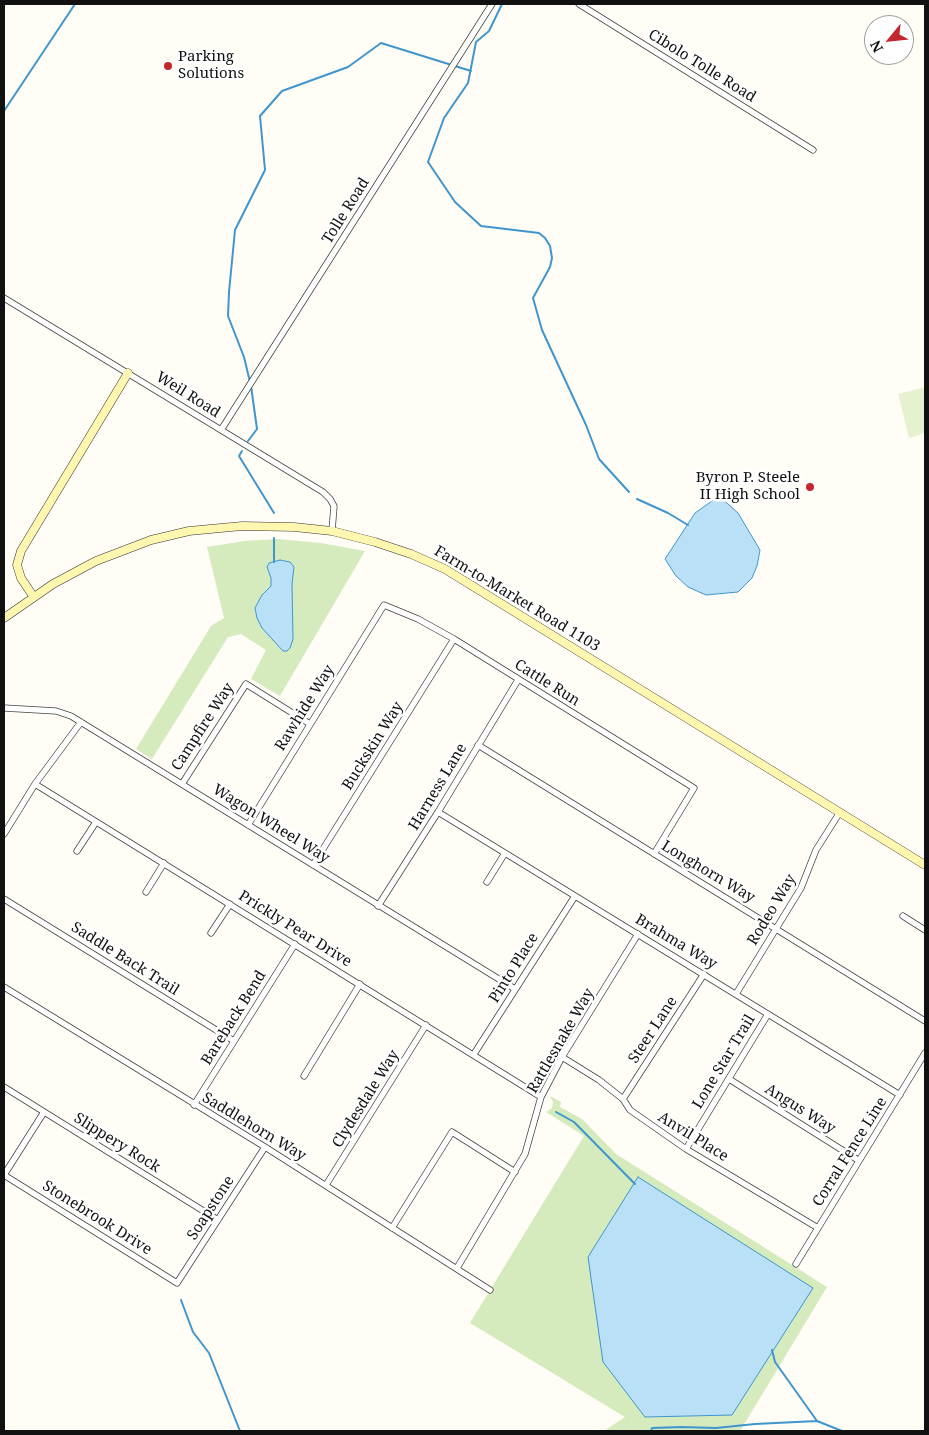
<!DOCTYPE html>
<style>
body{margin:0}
#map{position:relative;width:929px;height:1435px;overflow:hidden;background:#fffdf5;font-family:"Noto Serif",serif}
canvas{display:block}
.frame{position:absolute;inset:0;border:5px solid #111;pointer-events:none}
.north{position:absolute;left:864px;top:15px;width:50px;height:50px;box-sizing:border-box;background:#fff;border:1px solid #a0a0a0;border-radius:50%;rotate:242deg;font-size:14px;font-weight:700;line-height:20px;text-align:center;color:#111}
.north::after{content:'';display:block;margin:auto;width:18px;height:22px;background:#c4262e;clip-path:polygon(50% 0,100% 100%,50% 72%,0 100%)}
</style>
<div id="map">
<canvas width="929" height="1435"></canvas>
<div class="frame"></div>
<div class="north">N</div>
</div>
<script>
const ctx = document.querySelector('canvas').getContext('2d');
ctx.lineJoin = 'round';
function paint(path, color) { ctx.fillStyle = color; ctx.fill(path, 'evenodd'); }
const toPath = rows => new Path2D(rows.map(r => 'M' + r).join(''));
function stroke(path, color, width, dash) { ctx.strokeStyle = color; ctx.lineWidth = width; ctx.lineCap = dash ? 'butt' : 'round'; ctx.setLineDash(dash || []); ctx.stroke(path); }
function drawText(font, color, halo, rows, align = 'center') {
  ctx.font = font + ' "Noto Serif",serif'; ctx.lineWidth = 5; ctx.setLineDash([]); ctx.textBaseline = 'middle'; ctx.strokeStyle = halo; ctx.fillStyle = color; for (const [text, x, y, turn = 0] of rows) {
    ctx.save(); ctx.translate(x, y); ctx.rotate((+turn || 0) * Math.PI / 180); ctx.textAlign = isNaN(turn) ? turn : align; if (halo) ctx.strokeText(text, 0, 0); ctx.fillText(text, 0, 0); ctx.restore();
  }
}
paint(toPath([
 [277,539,321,543,365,551,280,696,251,679,266,650,241,634,228,637,152,759,136,749,211,626,224,618,207,547,244,541],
 [550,1096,561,1102,560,1107,582,1119,616,1154,827,1287,740,1431,604,1431,625,1417,470,1323,584,1136,546,1112,552,1108,553,1102]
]), '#d5ebbd');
paint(toPath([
 [925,387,925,433,909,438,898,394]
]), '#e6f2cf');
const water = toPath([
 [719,496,738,513,760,550,757,566,752,578,738,592,706,595,688,587,676,576,665,559,695,513,719,496],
 [280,560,290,562,294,567,292,584,293,639,290,648,287,651,283,651,262,628,257,618,255,608,262,595,271,586,271,578,267,567,269,563,280,560],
 [638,1177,813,1288,732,1415,645,1417,603,1362,588,1257,638,1177]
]);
paint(water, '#b9e0f7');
stroke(water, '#3f96cf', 1);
stroke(toPath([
 [502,4,489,31,476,42,468,83,444,118,428,162,455,202,481,226,539,233,545,238,550,246,552,258,550,267,533,298,542,330,586,425,599,459,629,492],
 [4,111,75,4],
 [250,382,244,357,228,316,229,292,235,230,265,170,260,116,282,91,348,67,381,43,471,71],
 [248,441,257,429,251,386],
 [242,451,239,456,274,513],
 [637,499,668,513,688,525],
 [274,562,274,538],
 [556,1112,574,1122,635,1184],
 [181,1300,193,1332,209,1353,240,1431],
 [772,1350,775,1362,817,1421],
 [651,1431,652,1428,682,1427,716,1428,755,1424,817,1421,842,1431]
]), '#3f96cf', 2);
const street = toPath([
 [579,4,813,150],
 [4,298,323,492,330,499,334,506,332,531],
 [221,430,492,4],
 [4,708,56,711,71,716,515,989],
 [478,745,925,1021],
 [35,784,541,1097],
 [182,784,246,684,310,724],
 [438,812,900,1095],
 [248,825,384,605,418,619,454,639,694,788,654,854],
 [4,834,35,784,81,722],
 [77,851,96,822],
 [313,865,454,639],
 [487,882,505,853],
 [146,892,164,863],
 [4,899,234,1041],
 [378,906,438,812,518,680],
 [903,916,925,930],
 [211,933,230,904],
 [4,987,265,1147,490,1290],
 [736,994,801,888,816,850,840,812],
 [474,1054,575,896],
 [562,1057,599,1080,623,1099,630,1110,686,1149,818,1228],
 [304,1076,360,984],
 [729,1079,858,1160],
 [4,1087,218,1220],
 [623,1099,704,974],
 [194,1105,295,944],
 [44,1112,4,1175,177,1283,265,1147],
 [686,1149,768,1014],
 [326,1185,426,1025],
 [392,1228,452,1132,515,1172],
 [796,1264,925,1053],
 [457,1268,525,1154,541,1097,562,1057,638,934]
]);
const secondary = toPath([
 [33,596,21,578,17,565,21,551,128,373],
 [4,618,53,584,96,561,151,540,189,531,242,526,294,527,332,531,375,542,411,554,445,569,925,865]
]);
stroke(street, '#444', 7);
stroke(secondary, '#333', 9);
stroke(street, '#fff', 5.5);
stroke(secondary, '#fff6b0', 8);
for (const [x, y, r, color] of [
 [168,66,5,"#c4262e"],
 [810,487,5,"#c4262e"]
]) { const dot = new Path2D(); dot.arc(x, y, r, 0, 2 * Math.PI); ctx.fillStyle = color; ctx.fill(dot); stroke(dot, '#fff', 2); }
drawText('15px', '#111', '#fff', [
 ["Parking",178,57],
 ["Solutions",178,74],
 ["Byron P. Steele",800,478,"right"],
 ["II High School",800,495,"right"]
], 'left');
drawText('15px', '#111', '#fff', [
 ["Cibolo Tolle Road",702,66,32],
 ["Tolle Road",346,211,-58],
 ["Weil Road",188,395,32],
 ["Farm-to-Market Road 1103",517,599,31],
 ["Cattle Run",547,683,32],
 ["Rawhide Way",305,708,-58],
 ["Campfire Way",203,727,-57],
 ["Buckskin Way",373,746,-58],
 ["Harness Lane",438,787,-59],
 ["Wagon Wheel Way",271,824,32],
 ["Longhorn Way",708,872,31],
 ["Rodeo Way",772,910,-59],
 ["Prickly Pear Drive",295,929,32],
 ["Brahma Way",676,942,31],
 ["Saddle Back Trail",125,959,32],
 ["Pinto Place",514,968,-58],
 ["Bareback Bend",234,1018,-58],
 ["Steer Lane",653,1030,-57],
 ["Rattlesnake Way",561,1041,-60],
 ["Lone Star Trail",724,1062,-59],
 ["Clydesdale Way",366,1099,-58],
 ["Angus Way",800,1109,32],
 ["Saddlehorn Way",254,1127,31],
 ["Anvil Place",693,1137,32],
 ["Slippery Rock",117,1143,32],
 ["Corral Fence Line",850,1152,-58],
 ["Soapstone",211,1208,-57],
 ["Stonebrook Drive",97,1218,32]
]);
</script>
